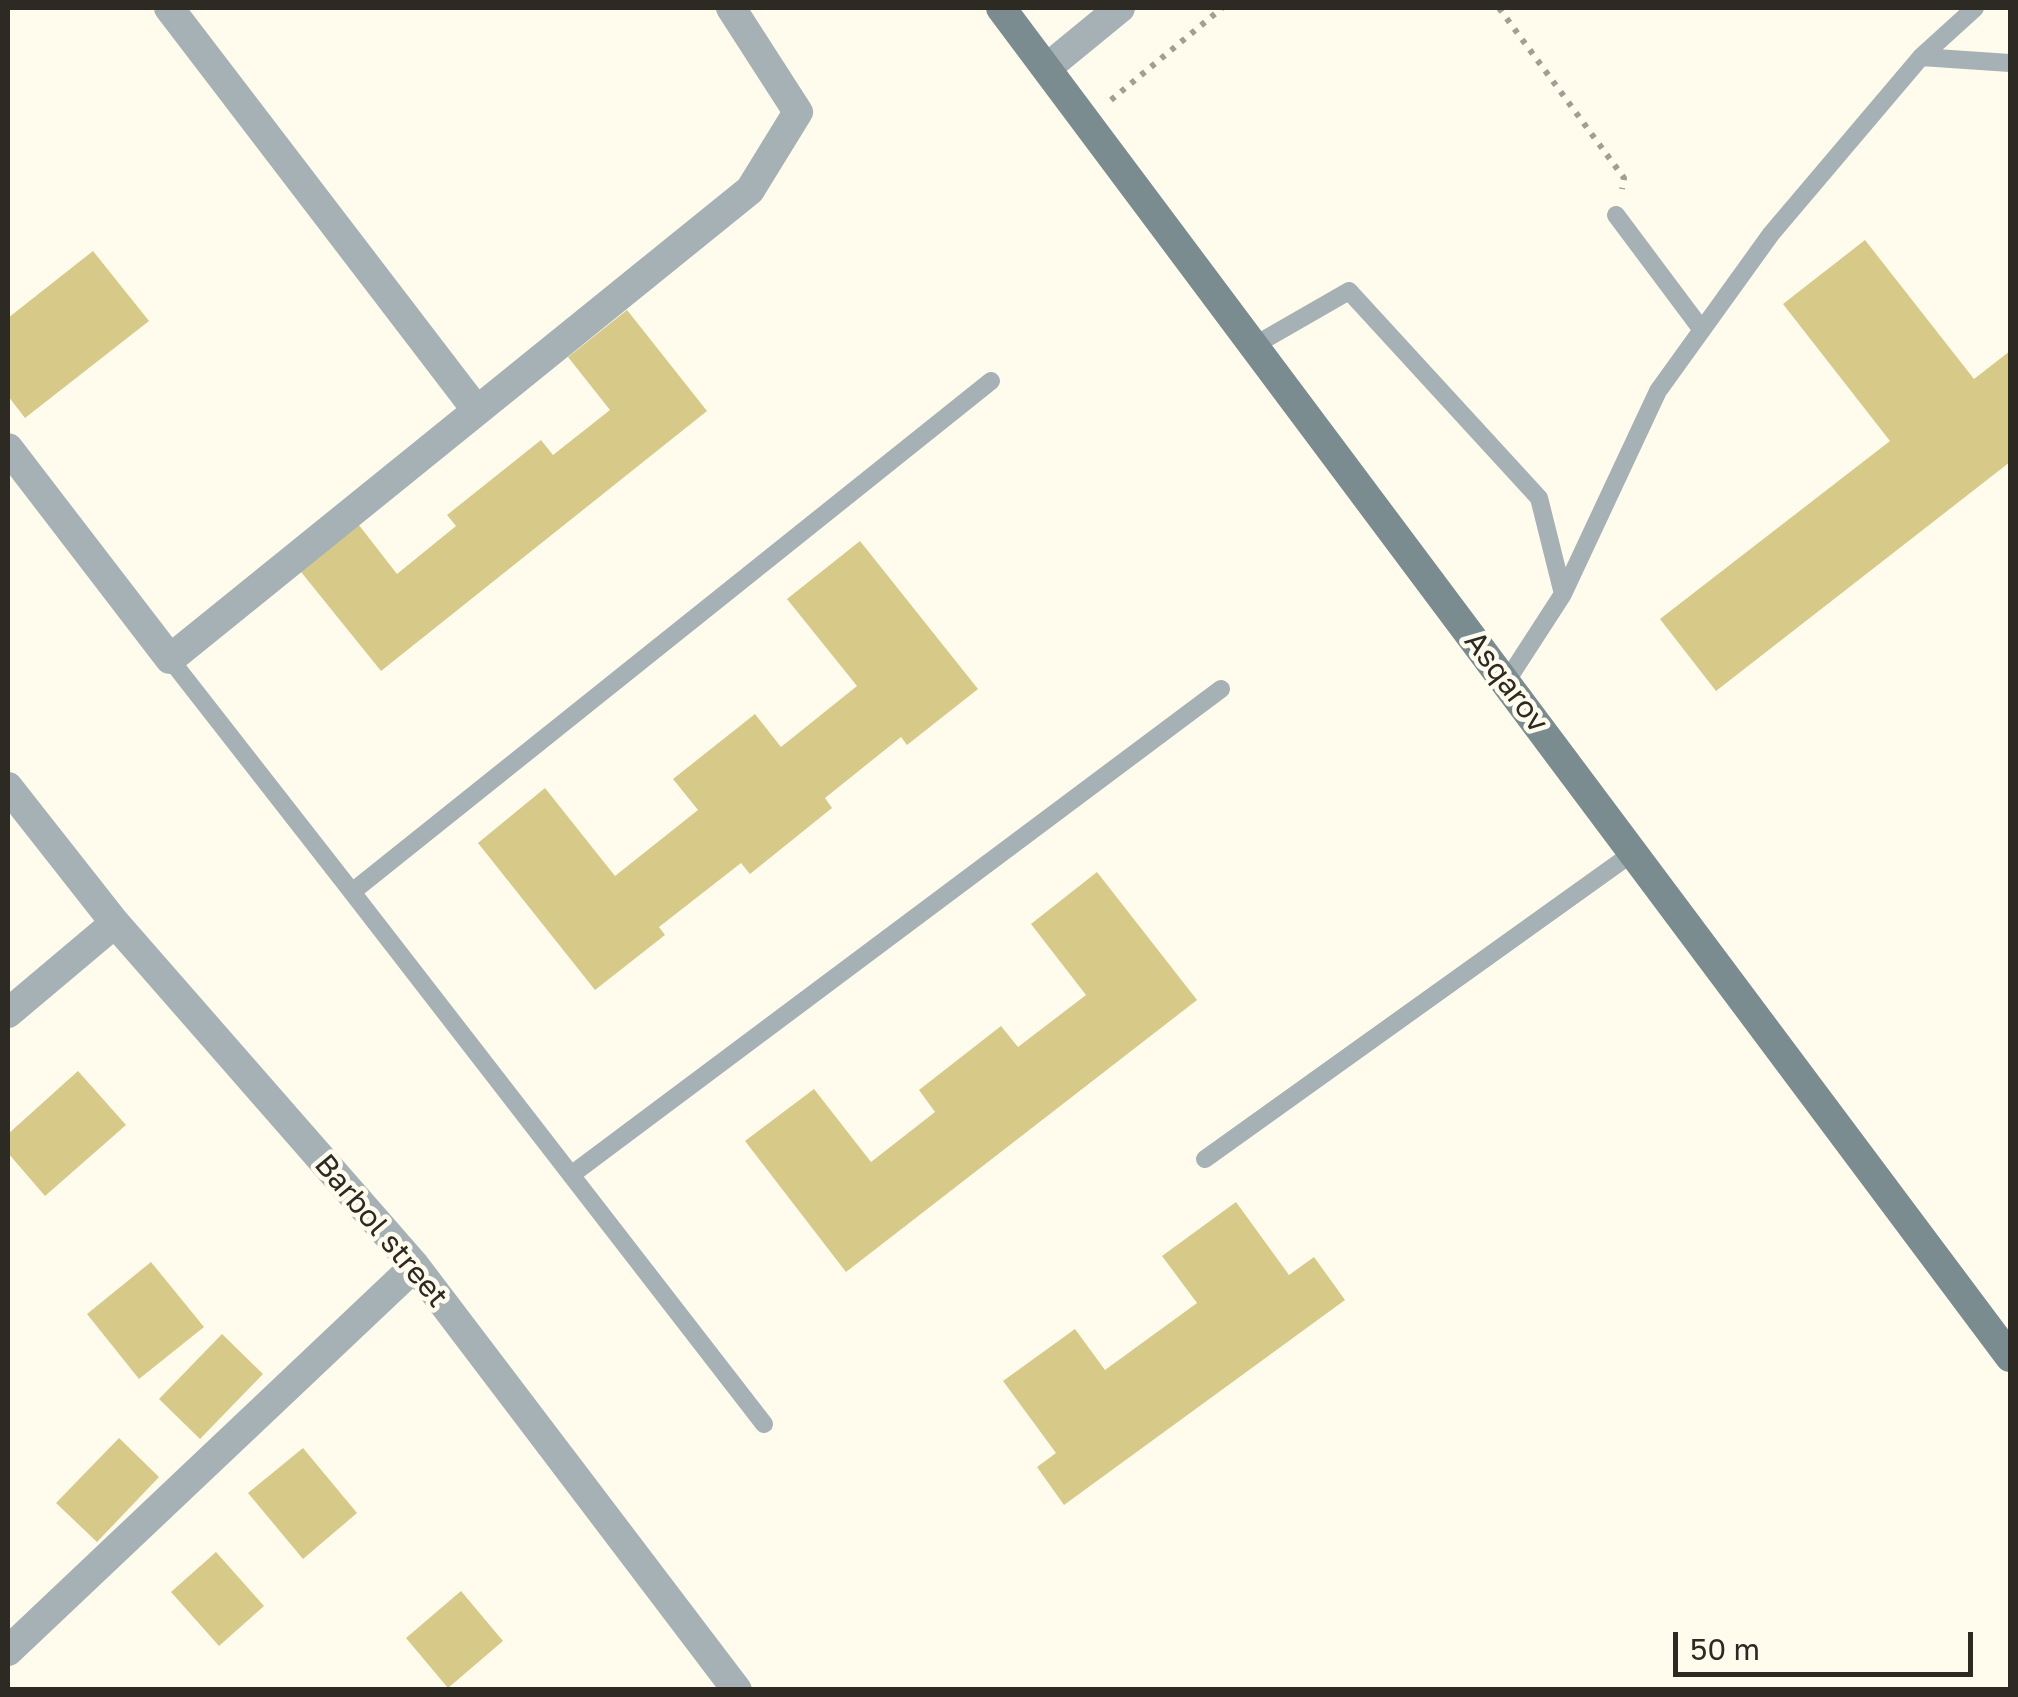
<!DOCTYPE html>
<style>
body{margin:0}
#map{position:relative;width:2018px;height:1697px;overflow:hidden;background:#fffcee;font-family:"Golos Text",sans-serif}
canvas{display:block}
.frame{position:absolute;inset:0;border:10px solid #2c2a22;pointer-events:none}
.scale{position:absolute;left:1673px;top:1632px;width:300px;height:45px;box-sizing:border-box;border:5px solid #2c2a22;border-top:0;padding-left:12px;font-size:30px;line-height:35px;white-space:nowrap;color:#2c2a22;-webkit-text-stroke:8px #fffcee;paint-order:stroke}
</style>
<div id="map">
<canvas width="2018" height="1697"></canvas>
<div class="frame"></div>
<div class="scale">50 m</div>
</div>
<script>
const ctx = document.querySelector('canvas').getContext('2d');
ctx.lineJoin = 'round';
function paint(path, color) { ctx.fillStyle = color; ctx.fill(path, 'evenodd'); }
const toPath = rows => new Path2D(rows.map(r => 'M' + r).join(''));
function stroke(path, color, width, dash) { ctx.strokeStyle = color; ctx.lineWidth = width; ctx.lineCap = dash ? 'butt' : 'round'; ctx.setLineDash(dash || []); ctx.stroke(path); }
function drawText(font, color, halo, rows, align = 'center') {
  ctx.font = font + ' "Golos Text",sans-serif'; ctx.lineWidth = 9; ctx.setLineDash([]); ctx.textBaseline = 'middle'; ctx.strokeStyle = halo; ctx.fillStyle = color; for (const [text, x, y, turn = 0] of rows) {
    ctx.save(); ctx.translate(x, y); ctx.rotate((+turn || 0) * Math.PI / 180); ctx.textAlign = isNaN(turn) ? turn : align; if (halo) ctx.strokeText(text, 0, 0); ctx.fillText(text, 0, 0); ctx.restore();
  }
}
paint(toPath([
 [1865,240,1974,379,2010,351,2010,462,1716,691,1660,619,1890,441,1783,304],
 [93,251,149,321,25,418,8,396,8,318],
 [627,310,707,411,381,671,297,567,355,520,397,574,456,526,447,515,541,440,553,455,610,410,568,357],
 [860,541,978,689,907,745,901,737,825,798,832,808,750,874,741,863,659,927,665,935,595,990,478,843,545,788,615,876,698,810,673,779,755,714,781,747,857,686,787,599],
 [1097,872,1197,1000,846,1272,745,1141,814,1089,871,1162,935,1112,919,1090,1001,1026,1018,1047,1086,995,1031,924],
 [78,1071,126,1125,45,1196,8,1153,8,1134],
 [1236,1202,1289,1275,1314,1257,1345,1300,1064,1505,1037,1467,1056,1453,1003,1381,1075,1329,1105,1370,1197,1303,1162,1256],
 [151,1262,204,1327,139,1379,87,1314],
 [222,1334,263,1374,200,1439,159,1399],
 [119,1438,159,1477,97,1542,56,1503],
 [303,1448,357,1513,303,1559,248,1493],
 [216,1552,264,1606,219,1646,171,1592],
 [461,1591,503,1641,448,1688,406,1638]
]), '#d7ca88');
stroke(toPath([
 [1499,8,1624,178,1622,189],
 [1111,100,1222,8]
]), '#a19f94', 6, [5, 8]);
stroke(toPath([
 [1921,57,2010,63],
 [1616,215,1702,330],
 [1255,345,1349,291,1539,498,1563,594,1506,682],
 [1563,594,1658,391,1771,234,1921,57,1975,8],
 [170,659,352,892,991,381],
 [352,892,764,1424],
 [1205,1159,1634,852],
 [571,1175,1221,689]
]), '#a5b1b4', 18);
stroke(toPath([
 [169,8,475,408],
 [1048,67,1120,8],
 [8,448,170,659,750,190,798,112,731,8],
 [8,787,115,923,415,1266,737,1690],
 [8,1013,115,923],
 [8,1651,415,1266]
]), '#a5b1b4', 30);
stroke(toPath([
 [1001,8,2010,1357]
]), '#7b8c91', 30);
drawText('30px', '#2c2a22', '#fffcee', [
 ["Asqarov",1506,682,53],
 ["Barbol street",381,1231,50]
]);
</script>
